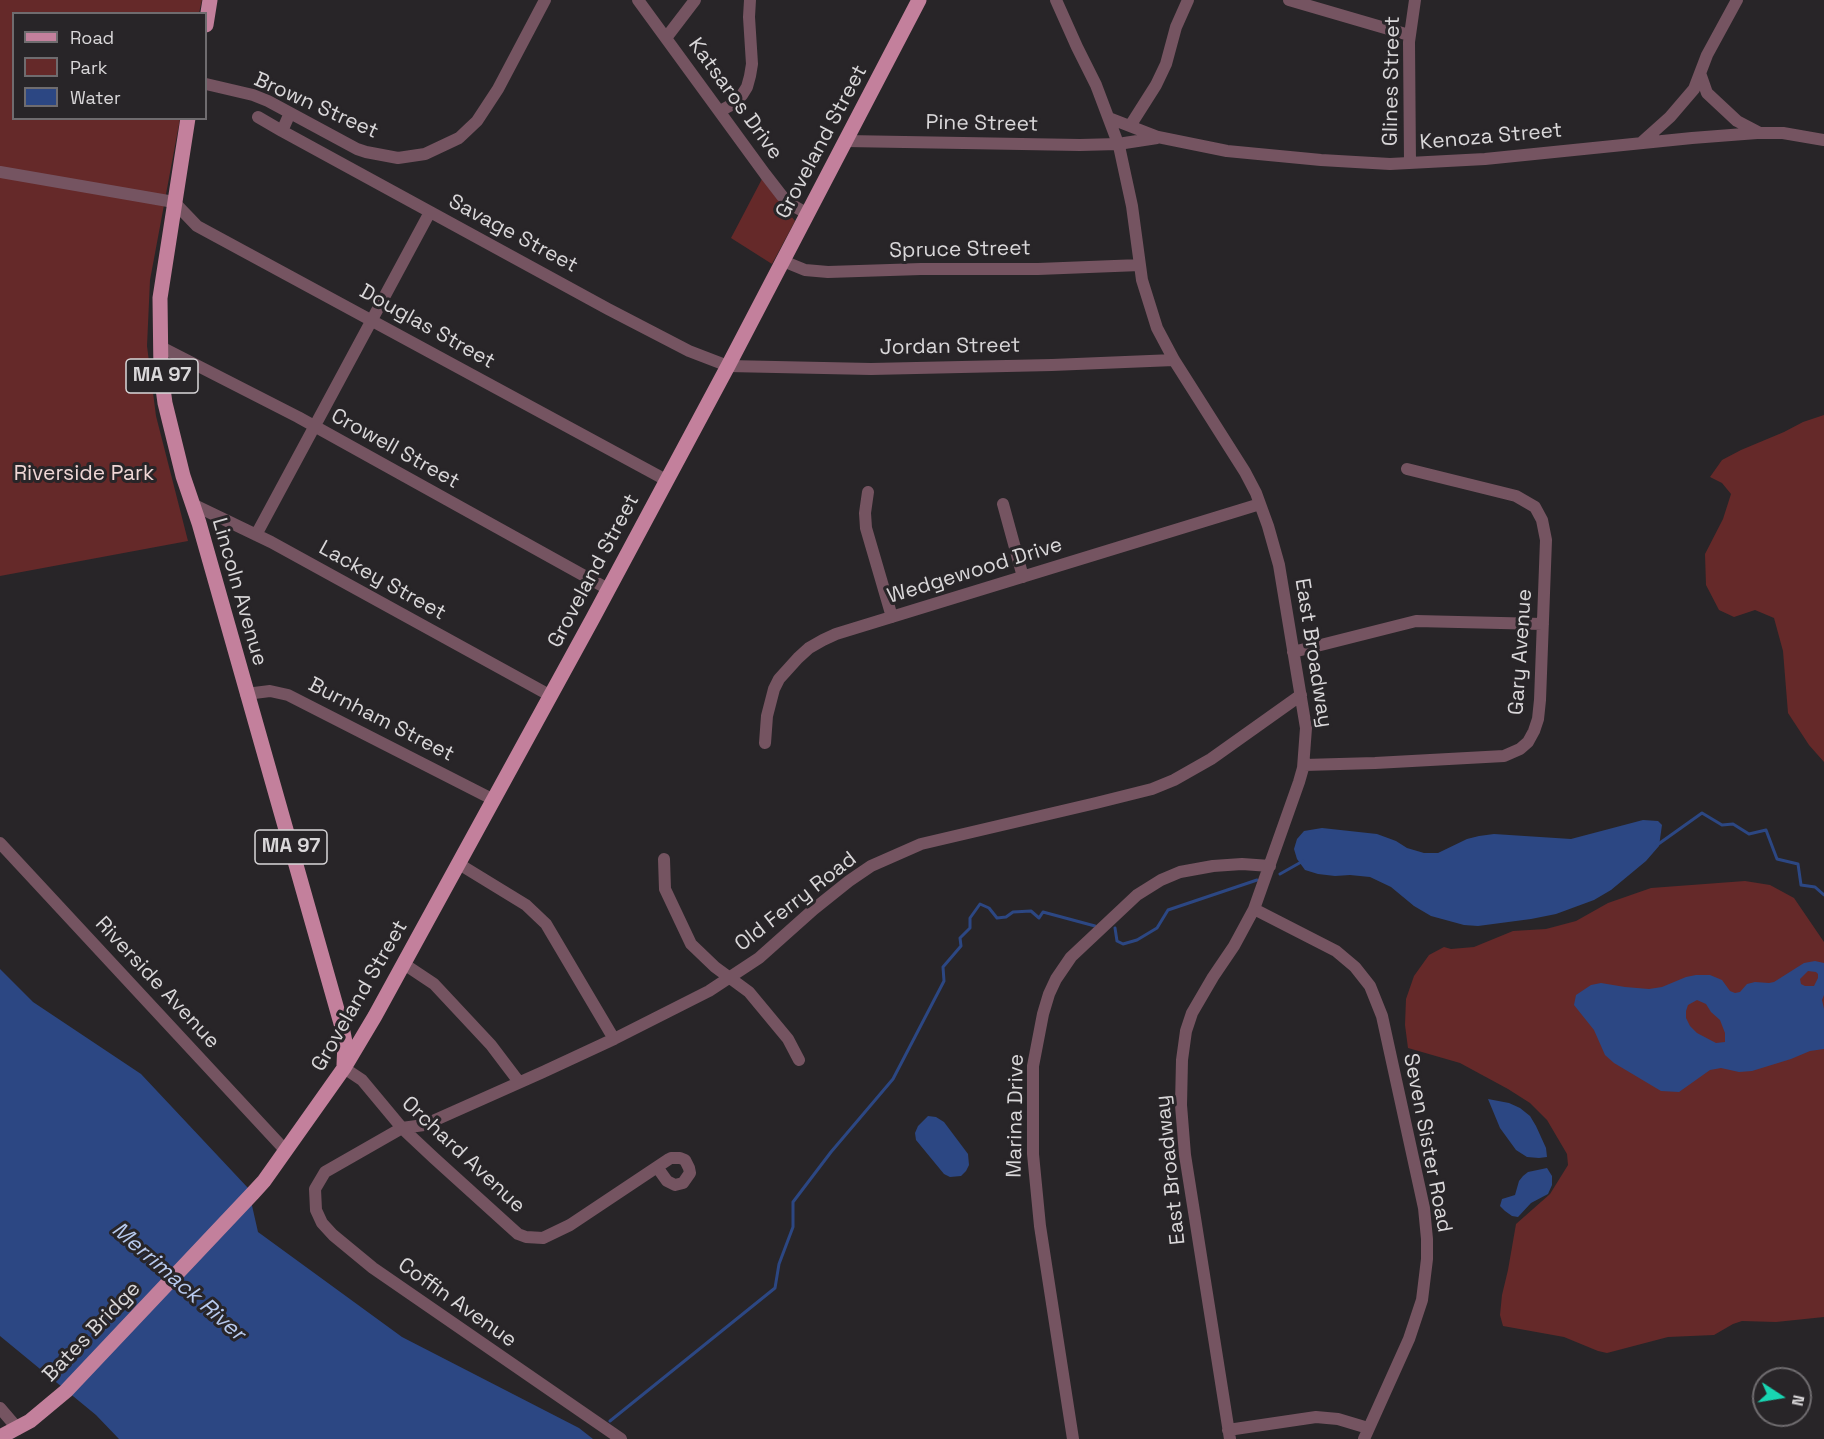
<!DOCTYPE html>
<style>
body{margin:0}
#map{position:relative;width:1824px;height:1439px;overflow:hidden;background:#282528;font-family:"Space Grotesk",sans-serif}
canvas{display:block}
.legend{position:absolute;left:12px;top:12px;width:195px;height:108px;box-sizing:border-box;background:#282528;border:2px solid #6f6c6f;margin:0;padding:8px 10px;list-style:none;font-size:18px;color:#d9d7d9}
.legend li{display:flex;align-items:center;gap:12px;height:30px}
.legend b{width:30px;border:2px solid #6f6c6f}
.north{position:absolute;left:1752px;top:1367px;width:60px;height:60px;box-sizing:border-box;background:#282528;border:2px solid #6f6c6f;border-radius:50%;rotate:102deg;font-size:16px;font-weight:700;line-height:24px;text-align:center;color:#d9d7d9}
.north::after{content:'';display:block;margin:auto;width:21px;height:27px;background:#18d5b2;clip-path:polygon(50% 0,100% 100%,50% 72%,0 100%)}
</style>
<div id="map">
<canvas width="1824" height="1439"></canvas>
<ul class="legend">
<li><b style="height:8px;background:#c3809c"></b>Road</li>
<li><b style="height:16px;background:#652929"></b>Park</li>
<li><b style="height:16px;background:#2c4783"></b>Water</li>
</ul>
<div class="north">N</div>
</div>
<script>
const ctx = document.querySelector('canvas').getContext('2d');
ctx.lineJoin = 'round';
function paint(path, color) { ctx.fillStyle = color; ctx.fill(path, 'evenodd'); }
const toPath = rows => new Path2D(rows.map(r => 'M' + r).join(''));
function stroke(path, color, width, dash) { ctx.strokeStyle = color; ctx.lineWidth = width; ctx.lineCap = dash ? 'butt' : 'round'; ctx.setLineDash(dash || []); ctx.stroke(path); }
function drawText(font, color, halo, rows, align = 'center') {
  ctx.font = font + ' "Space Grotesk",sans-serif'; ctx.lineWidth = 6; ctx.setLineDash([]); ctx.textBaseline = 'middle'; ctx.strokeStyle = halo; ctx.fillStyle = color; for (const [text, x, y, turn = 0] of rows) {
    ctx.save(); ctx.translate(x, y); ctx.rotate((+turn || 0) * Math.PI / 180); ctx.textAlign = isNaN(turn) ? turn : align; if (halo) ctx.strokeText(text, 0, 0); ctx.fillText(text, 0, 0); ctx.restore();
  }
}
paint(toPath([
 [0,0,202,0,199,13,14,14,14,118,180,119,150,280,147,346,156,416,188,541,0,576],
 [762,179,795,221,772,264,731,238],
 [1824,415,1824,762,1809,745,1788,713,1783,651,1774,618,1755,610,1734,617,1719,610,1706,585,1705,554,1723,519,1731,494,1722,483,1710,477,1722,460,1741,450,1784,432,1803,422],
 [1745,881,1770,885,1794,898,1824,942,1824,1317,1776,1322,1742,1321,1733,1324,1714,1335,1668,1337,1607,1353,1598,1351,1564,1337,1503,1326,1500,1315,1502,1295,1508,1270,1516,1224,1550,1194,1568,1165,1567,1154,1547,1120,1530,1103,1508,1089,1460,1063,1408,1048,1405,1025,1406,999,1414,976,1429,955,1444,947,1451,949,1474,947,1513,931,1546,929,1576,921,1608,903,1651,888]
]), '#652929');
paint(toPath([
 [1643,820,1658,821,1662,825,1659,846,1646,861,1611,890,1594,900,1556,914,1531,919,1478,926,1464,925,1431,916,1414,906,1391,887,1370,877,1350,875,1335,876,1318,874,1305,870,1297,859,1294,849,1297,839,1304,831,1322,828,1377,834,1396,841,1407,848,1424,853,1438,853,1467,839,1479,836,1494,834,1571,839],
 [1815,961,1824,963,1824,995,1822,1000,1824,1009,1824,1049,1810,1051,1791,1059,1752,1071,1739,1072,1721,1068,1710,1070,1679,1092,1661,1091,1614,1063,1605,1055,1594,1030,1574,1005,1576,995,1591,985,1601,983,1625,987,1649,989,1662,987,1686,977,1696,975,1710,975,1722,980,1730,991,1735,993,1740,992,1747,984,1755,982,1769,983,1774,982,1804,963],
 [1808,971,1816,972,1818,974,1818,978,1814,986,1805,986,1801,984,1800,979],
 [1697,1000,1706,1004,1711,1012,1720,1020,1725,1033,1725,1042,1716,1043,1697,1033,1690,1026,1686,1018,1686,1011,1688,1005],
 [0,969,33,1002,141,1074,248,1188,258,1232,402,1337,579,1428,593,1439,119,1439,96,1415,0,1336],
 [1488,1099,1509,1103,1520,1108,1530,1116,1536,1126,1546,1148,1547,1157,1539,1158,1527,1157,1516,1150,1500,1128],
 [928,1116,936,1117,944,1122,968,1154,969,1165,966,1171,961,1176,950,1177,944,1174,916,1140,915,1133,918,1126],
 [1547,1168,1552,1176,1552,1185,1548,1194,1531,1203,1518,1217,1512,1216,1505,1211,1500,1206,1502,1199,1515,1195,1519,1181,1523,1176,1528,1172]
]), '#2c4783');
stroke(toPath([
 [1657,845,1702,813,1722,825,1733,824,1749,834,1766,830,1777,859,1798,864,1801,885,1815,887,1824,895],
 [1280,874,1303,861],
 [1115,928,1117,941,1123,944,1137,940,1157,928,1168,910,1257,880],
 [610,1421,775,1288,779,1264,793,1227,793,1202,831,1152,893,1079,944,981,943,967,961,946,960,938,970,928,970,918,980,904,989,908,997,918,1006,917,1013,912,1031,911,1039,918,1043,912,1095,926]
]), '#2c4783', 3);
stroke(toPath([
 [638,0,765,174,782,196,792,205,808,214],
 [1056,0,1077,47,1096,85,1119,146,1132,206,1142,280,1157,328,1174,360,1245,472,1256,493,1268,526,1279,565,1306,728,1303,768,1299,782,1254,909,1234,946,1213,977,1192,1013,1186,1031,1182,1060,1181,1105,1185,1155,1230,1439],
 [1289,0,1409,35],
 [666,38,695,0],
 [1700,73,1707,93,1737,121,1758,132],
 [206,84,253,95,268,101,357,149,366,152,398,158,425,154,459,138,477,121,498,89,545,0],
 [720,111,733,104,742,95,747,87,750,76,752,64,749,17,750,0],
 [290,113,282,131,608,309,689,351,728,366,871,369,1052,365,1174,360],
 [258,117,282,131],
 [1109,118,1158,137,1227,151,1321,160,1390,164,1485,159,1692,138,1757,133,1783,133,1824,140],
 [1130,126,1156,85,1166,64,1176,27,1188,0],
 [846,141,1080,145,1118,144,1157,138],
 [1641,143,1670,117,1694,89,1707,55,1737,0],
 [1410,163,1409,42,1415,0],
 [0,172,174,202,197,226,666,480],
 [783,261,805,270,828,272,921,269,1038,269,1140,265],
 [161,347,298,417,608,589],
 [868,492,865,513,866,528,892,617],
 [192,504,271,542,551,696],
 [1003,504,1023,577],
 [256,535,430,212],
 [1293,652,1416,621,1543,624],
 [246,694,270,691,288,695,494,800],
 [765,743,767,716,774,689,779,679,798,658,809,648,823,640,836,634,1260,504],
 [1304,765,1375,763,1504,756,1520,749,1528,742,1534,731,1538,719,1540,700,1546,540,1542,520,1535,507,1516,496,1407,469],
 [0,843,286,1151],
 [664,859,665,889,691,944,715,967,749,992,788,1039,799,1060],
 [459,864,526,905,546,924,614,1039],
 [1254,909,1336,951,1355,967,1370,986,1382,1016,1424,1208,1427,1239,1427,1259,1422,1300,1409,1339,1364,1439],
 [404,964,434,984,491,1045,519,1082],
 [344,1068,362,1080,402,1128,434,1158,508,1225,518,1234,526,1237,543,1238,570,1225,669,1159,671,1158,680,1158,685,1160,689,1168,690,1173,683,1183,675,1185,667,1181,657,1167],
 [0,1408,18,1429],
 [1228,1430,1316,1417,1338,1419,1368,1428],
 [621,1439,373,1268,333,1235,322,1223,316,1210,315,1189,325,1172,402,1128,424,1125,543,1072,614,1039,709,991,759,958,814,909,849,881,871,866,921,844,1096,803,1152,789,1174,780,1211,759,1301,695],
 [1073,1439,1040,1226,1033,1154,1033,1066,1043,1014,1049,994,1056,979,1071,957,1137,895,1161,880,1180,872,1213,866,1242,864,1270,866]
]), '#755461', 12);
stroke(toPath([
 [206,25,210,0],
 [188,118,160,298,161,374,165,403,183,476,199,523,342,1027,345,1042,344,1065],
 [0,1437,30,1421,66,1391,253,1193,264,1181,344,1068,375,1016,593,618,728,366,919,0]
]), '#c3809c', 15);
for (const [x, y, w] of [
 [162,376,72],
 [291,847,72]
]) { const box = new Path2D(); box.roundRect(x - w / 2, y - 17, w, 34, 4.5); ctx.fillStyle = '#282528'; ctx.fill(box); stroke(box, '#d9d7d9', 1.5); }
drawText('bold 20px', '#d9d7d9', null, [
 ["MA 97",162,376],
 ["MA 97",291,847]
]);
drawText('21px', '#d9d7d9', '#282528', [
 ["Glines Street",1392,81,-89],
 ["Katsaros Drive",735,99,54],
 ["Brown Street",316,106,24],
 ["Pine Street",982,124,1],
 ["Kenoza Street",1491,137,-5],
 ["Groveland Street",822,142,-62],
 ["Savage Street",513,234,28],
 ["Spruce Street",960,250,-1],
 ["Douglas Street",427,327,29],
 ["Jordan Street",950,347,-1],
 ["Crowell Street",395,449,29],
 ["Groveland Street",594,571,-62],
 ["Wedgewood Drive",975,571,-17],
 ["Lackey Street",382,581,29],
 ["Lincoln Avenue",239,592,74],
 ["Gary Avenue",1521,652,-86],
 ["East Broadway",1313,653,81],
 ["Burnham Street",381,720,27],
 ["Old Ferry Road",796,902,-38],
 ["Riverside Avenue",157,983,47],
 ["Groveland Street",360,996,-60],
 ["Marina Drive",1016,1116,-89],
 ["Seven Sister Road",1427,1143,79],
 ["Orchard Avenue",463,1155,43],
 ["East Broadway",1171,1170,-96],
 ["Coffin Avenue",457,1303,35],
 ["Bates Bridge",92,1332,-46]
]);
drawText('21px', '#efd6d5', '#282528', [
 ["Riverside Park",84,474]
]);
drawText('italic 22px', '#b8caee', '#282528', [
 ["Merrimack River",178,1282,41]
]);
</script>
